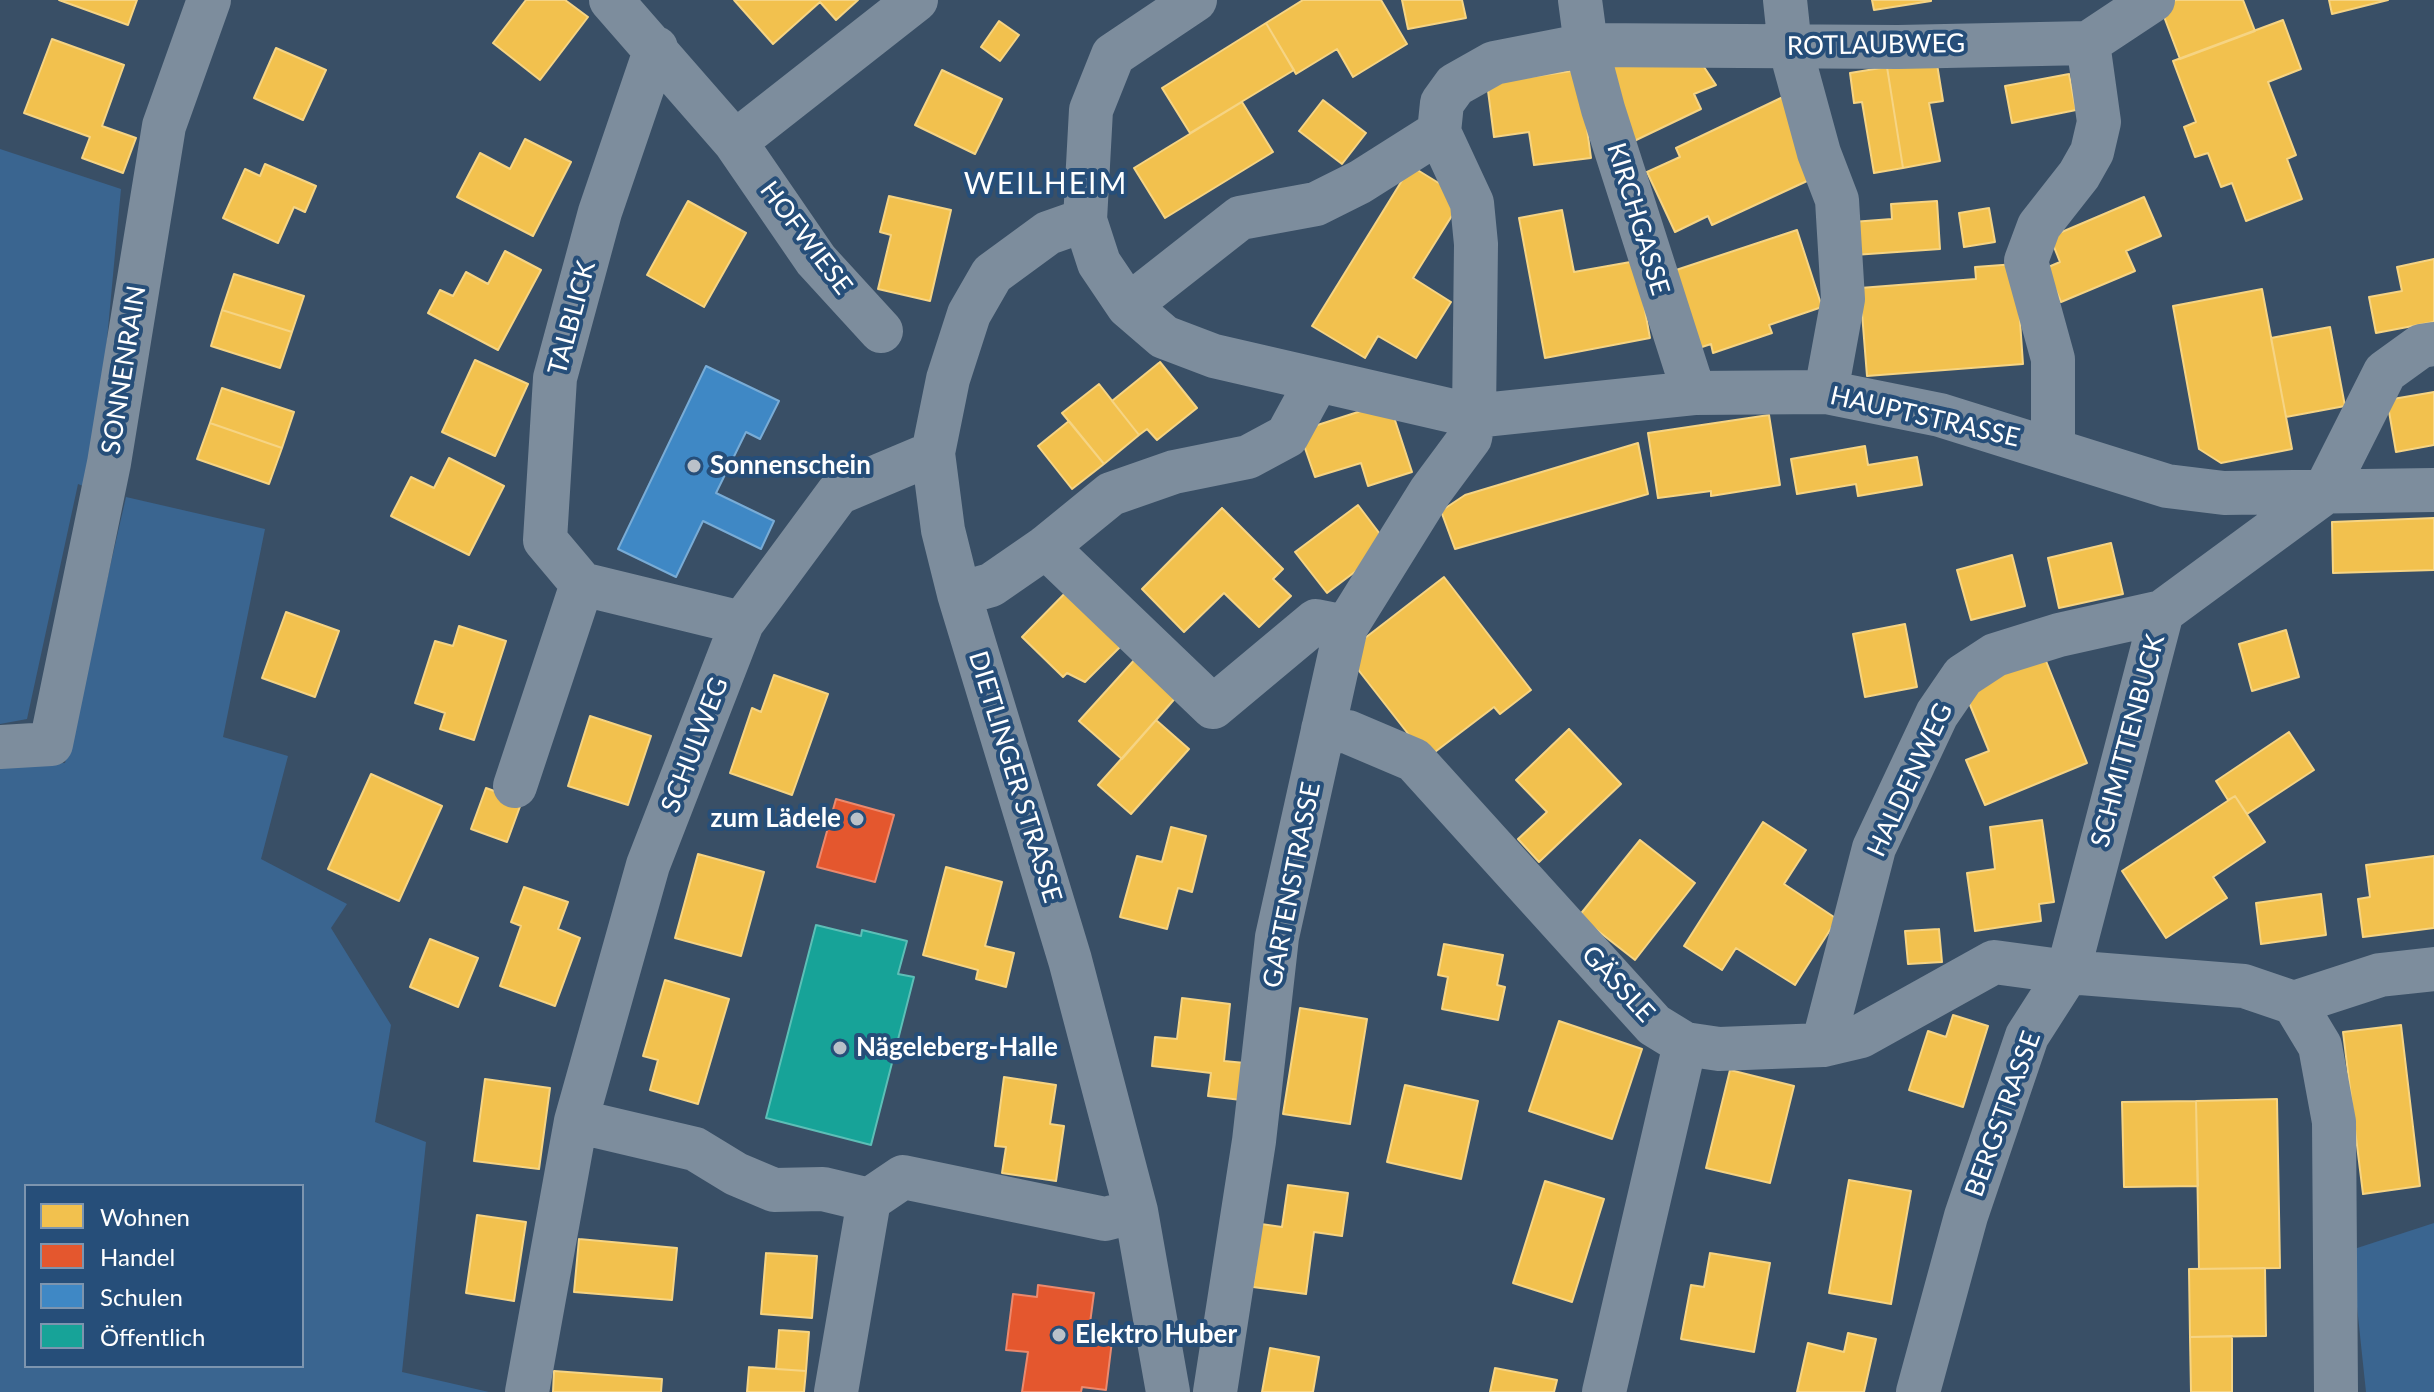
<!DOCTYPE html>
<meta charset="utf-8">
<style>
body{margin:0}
#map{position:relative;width:2434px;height:1392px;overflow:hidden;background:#394f66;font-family:Lato,sans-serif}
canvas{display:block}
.legend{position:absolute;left:24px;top:1184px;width:280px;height:184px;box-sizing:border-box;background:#264e79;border:2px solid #7d95af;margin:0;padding:10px 14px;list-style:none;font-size:24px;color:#fff}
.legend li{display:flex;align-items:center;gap:16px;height:40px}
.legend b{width:40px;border:2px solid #7d95af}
</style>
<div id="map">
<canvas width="2434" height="1392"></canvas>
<ul class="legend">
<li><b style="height:22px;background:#f2c14e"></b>Wohnen</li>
<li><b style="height:22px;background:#e4572e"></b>Handel</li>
<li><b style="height:22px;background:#3f88c5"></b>Schulen</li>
<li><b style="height:22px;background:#17a398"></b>Öffentlich</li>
</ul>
</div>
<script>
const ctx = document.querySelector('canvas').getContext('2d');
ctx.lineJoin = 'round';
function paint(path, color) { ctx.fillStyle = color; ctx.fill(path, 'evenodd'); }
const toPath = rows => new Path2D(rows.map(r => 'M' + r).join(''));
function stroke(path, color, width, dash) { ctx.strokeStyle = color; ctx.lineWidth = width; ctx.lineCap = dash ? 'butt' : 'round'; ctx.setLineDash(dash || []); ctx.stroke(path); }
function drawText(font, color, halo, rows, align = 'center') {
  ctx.font = font + ' Lato,sans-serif'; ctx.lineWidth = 8; ctx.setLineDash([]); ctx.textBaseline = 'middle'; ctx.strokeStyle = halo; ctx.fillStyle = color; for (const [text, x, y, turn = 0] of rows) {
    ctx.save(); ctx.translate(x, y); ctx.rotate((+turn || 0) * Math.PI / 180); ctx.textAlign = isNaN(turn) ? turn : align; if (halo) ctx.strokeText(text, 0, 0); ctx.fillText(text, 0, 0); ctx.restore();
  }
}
paint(toPath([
 [0,149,121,189,93,490,78,484,27,719,0,724],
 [126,497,265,529,223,737,288,756,261,859,347,904,331,928,391,1025,375,1122,426,1142,402,1372,489,1392,0,1392,0,766,65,763],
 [26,1186,302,1186,302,1366,26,1366],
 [2434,1223,2434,1392,2366,1392,2351,1250]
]), '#3a6590');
const homes = toPath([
 [59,0,137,0,128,25,59,0],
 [526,0,565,0,588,17,540,80,493,43,526,0],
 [734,0,858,0,836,20,820,2,773,44,734,0],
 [1303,0,1381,0,1407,44,1353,77,1337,49,1296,74,1266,23,1303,0],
 [1402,0,1462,0,1466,18,1408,29,1402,0],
 [1872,0,1931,0,1931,1,1874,10,1872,0],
 [2176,0,2243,0,2255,31,2180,59,2160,6,2176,0],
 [2329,0,2388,0,2332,14,2329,0],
 [2283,20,2301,69,2268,82,2296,155,2287,159,2302,199,2246,221,2232,183,2221,187,2208,153,2195,157,2184,127,2196,122,2173,61,2283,20],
 [999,21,1019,35,1000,61,981,47,999,21],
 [1266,23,1294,70,1190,133,1162,88,1266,23],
 [52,39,124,65,102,126,136,138,123,173,82,158,90,137,24,113,52,39],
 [276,48,326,70,303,120,254,98,276,48],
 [1936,58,1943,101,1929,103,1940,161,1903,168,1887,67,1936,58],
 [1609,62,1702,64,1716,85,1694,94,1701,109,1632,142,1609,62],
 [1887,67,1903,168,1874,173,1862,102,1854,103,1850,73,1887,67],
 [942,70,1002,99,975,154,915,125,942,70],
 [1579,70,1591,158,1534,165,1529,132,1494,137,1487,83,1579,70],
 [2069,74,2076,110,2012,123,2005,86,2069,74],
 [1783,97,1820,175,1712,225,1708,216,1675,232,1647,172,1680,157,1676,148,1783,97],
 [1323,100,1366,133,1342,164,1299,131,1323,100],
 [1242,102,1273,152,1165,218,1134,168,1242,102],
 [525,139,571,162,533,236,457,197,480,153,510,169,525,139],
 [265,164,316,186,305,212,294,207,278,243,223,218,245,169,260,176,265,164],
 [1411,166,1463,198,1413,278,1451,302,1416,358,1378,336,1365,358,1312,326,1411,166],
 [889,196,951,210,930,301,878,289,891,235,880,232,889,196],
 [2144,197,2161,236,2126,251,2135,271,2061,302,2046,268,2060,262,2050,237,2144,197],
 [688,201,746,233,704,307,647,275,688,201],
 [1937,201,1940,249,1854,255,1852,222,1892,219,1891,204,1937,201],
 [1989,208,1995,242,1964,247,1959,213,1989,208],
 [1562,210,1574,272,1636,261,1650,338,1545,358,1519,218,1562,210],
 [1797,230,1822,307,1769,325,1772,333,1713,353,1711,344,1693,350,1667,273,1797,230],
 [505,251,541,270,498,350,428,313,440,290,453,296,466,272,488,284,505,251],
 [2434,259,2434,322,2376,333,2369,297,2402,291,2397,267,2434,259],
 [2016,264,2023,364,1867,376,1860,288,1976,279,1975,267,2016,264],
 [234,274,304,296,292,332,222,310,234,274],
 [2262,289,2292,449,2221,463,2199,449,2173,306,2262,289],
 [222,310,292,332,280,368,211,346,222,310],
 [2330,327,2345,406,2286,417,2271,338,2330,327],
 [475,360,528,384,495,456,442,432,475,360],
 [1160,362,1197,408,1157,440,1147,429,1139,435,1112,401,1160,362],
 [1099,384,1139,435,1104,464,1062,413,1099,384],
 [222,388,294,412,282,448,210,423,222,388],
 [2434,392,2434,445,2396,452,2387,400,2434,392],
 [1389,402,1412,472,1368,486,1361,463,1315,477,1299,431,1389,402],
 [1769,415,1780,485,1711,496,1711,491,1658,498,1648,433,1769,415],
 [1069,421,1104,464,1072,489,1038,446,1069,421],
 [210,423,282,448,269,484,197,459,210,423],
 [1638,443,1648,494,1455,549,1441,511,1465,495,1638,443],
 [1865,446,1868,465,1917,457,1922,485,1858,496,1856,484,1797,494,1791,459,1865,446],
 [449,458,504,486,469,555,391,516,411,477,434,488,449,458],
 [1358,505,1389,546,1327,593,1295,552,1358,505],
 [1222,508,1283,569,1273,579,1291,596,1259,627,1224,593,1184,632,1142,589,1222,508],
 [2434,518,2434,570,2333,573,2332,522,2434,518],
 [2111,543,2123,594,2059,608,2048,558,2111,543],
 [2012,555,2025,606,1971,620,1957,570,2012,555],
 [1444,577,1531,690,1500,714,1494,707,1427,758,1356,667,1365,638,1444,577],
 [1072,586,1121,646,1085,682,1067,673,1063,677,1022,637,1072,586],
 [286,612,339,631,315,697,262,678,286,612],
 [1905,624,1917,687,1865,697,1853,634,1905,624],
 [459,626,506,641,474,740,440,729,445,713,415,703,435,641,453,646,459,626],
 [2286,630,2299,677,2252,691,2239,644,2286,630],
 [2044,656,2087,763,1985,805,1966,760,1989,751,1963,688,2044,656],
 [1137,657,1178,695,1122,759,1079,721,1137,657],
 [774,675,828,694,792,795,730,773,752,708,761,712,774,675],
 [590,716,651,736,628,805,568,786,590,716],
 [1156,720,1189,749,1131,814,1098,785,1156,720],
 [1569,729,1621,784,1539,862,1518,839,1547,812,1516,780,1569,729],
 [2289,732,2314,770,2247,814,2235,796,2228,800,2216,781,2289,732],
 [371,774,442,806,399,901,328,869,371,774],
 [486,788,522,801,507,842,471,829,486,788],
 [2235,796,2265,842,2213,877,2227,898,2166,938,2122,871,2235,796],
 [2042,820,2054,902,2039,904,2041,921,1975,931,1967,873,1995,869,1990,827,2042,820],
 [1763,822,1806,850,1784,884,1837,919,1795,985,1736,948,1722,970,1684,946,1763,822],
 [1171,827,1206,836,1192,892,1178,888,1167,929,1120,917,1137,856,1162,862,1171,827],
 [1640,840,1695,883,1635,960,1579,916,1640,840],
 [698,854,764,872,741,956,675,938,698,854],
 [2434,856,2434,928,2363,937,2358,899,2370,897,2366,865,2434,856],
 [946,867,1002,882,985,946,1014,953,1006,987,976,979,978,970,923,955,946,867],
 [524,887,568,902,558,929,580,938,555,1006,500,986,521,926,511,922,524,887],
 [2321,894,2326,935,2261,944,2256,903,2321,894],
 [1939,929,1942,962,1908,964,1905,931,1939,929],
 [430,939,478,958,458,1007,410,987,430,939],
 [1444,944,1503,955,1497,985,1505,987,1498,1020,1442,1009,1448,977,1438,975,1444,944],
 [665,980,729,999,698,1104,650,1090,658,1060,643,1056,665,980],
 [1182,998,1230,1004,1224,1061,1245,1063,1241,1100,1208,1096,1211,1073,1152,1066,1155,1037,1177,1039,1182,998],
 [1300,1008,1367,1019,1350,1124,1283,1114,1300,1008],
 [1953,1015,1988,1026,1963,1107,1909,1090,1928,1031,1946,1037,1953,1015],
 [1559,1021,1642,1049,1612,1139,1529,1111,1559,1021],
 [2401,1025,2420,1186,2363,1194,2343,1032,2401,1025],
 [1730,1070,1794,1086,1770,1183,1706,1168,1730,1070],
 [1004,1077,1056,1085,1050,1124,1064,1126,1056,1181,1002,1173,1006,1147,995,1146,1004,1077],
 [485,1079,550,1088,539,1169,474,1161,485,1079],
 [1405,1085,1478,1101,1461,1179,1387,1162,1405,1085],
 [2277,1099,2280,1268,2199,1269,2196,1101,2277,1099],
 [2196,1101,2198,1186,2124,1187,2122,1102,2196,1101],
 [1849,1180,1911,1191,1891,1304,1829,1293,1849,1180],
 [1545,1181,1604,1199,1572,1302,1513,1283,1545,1181],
 [1288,1185,1348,1193,1342,1236,1314,1232,1306,1294,1253,1287,1261,1224,1282,1227,1288,1185],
 [477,1215,526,1222,514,1301,466,1293,477,1215],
 [579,1239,677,1248,672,1300,574,1292,579,1239],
 [766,1253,817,1256,812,1318,761,1314,766,1253],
 [1710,1253,1770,1263,1754,1352,1681,1339,1691,1285,1704,1287,1710,1253],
 [2265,1268,2266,1336,2190,1337,2189,1269,2265,1268],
 [779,1330,809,1332,806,1371,776,1369,779,1330],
 [1848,1333,1876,1339,1864,1392,1797,1392,1808,1343,1844,1352,1848,1333],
 [2232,1336,2232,1392,2191,1392,2190,1337,2232,1336],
 [1270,1348,1319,1357,1313,1392,1262,1392,1270,1348],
 [749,1367,806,1371,804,1392,747,1392,749,1367],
 [1495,1368,1557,1380,1554,1392,1490,1392,1495,1368],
 [554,1371,662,1379,661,1392,553,1392,554,1371]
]);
paint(homes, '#f2c14e');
stroke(homes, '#f6d483', 2);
const shops = toPath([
 [836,799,894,815,875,882,817,867,836,799],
 [1038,1285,1094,1293,1088,1338,1112,1341,1106,1390,1082,1387,1081,1392,1022,1392,1028,1352,1006,1350,1013,1294,1037,1297,1038,1285]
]);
paint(shops, '#e4572e');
stroke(shops, '#ec896d', 2);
const schools = toPath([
 [706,366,779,401,760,439,746,432,716,493,774,521,761,549,703,521,676,577,618,549,706,366]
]);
paint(schools, '#3f88c5');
stroke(schools, '#79acd6', 2);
const public = toPath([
 [816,925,861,936,862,930,907,941,898,974,914,977,871,1145,766,1118,816,925]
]);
paint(public, '#17a398');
stroke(public, '#5dbfb7', 2);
stroke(toPath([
 [611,0,735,142,816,260,881,331],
 [1195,0,1113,55,1091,110,1085,220,1099,263,1128,306,1164,337,1214,356,1474,416,1694,393,1826,392,1940,415,2167,486,2224,493,2434,490],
 [1580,0,1586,45,1603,109,1694,393],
 [1785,0,1790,47,1819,153,1837,200,1843,299,1826,392],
 [656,48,600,212,555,378,545,540,582,584,742,623],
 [735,142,916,0],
 [1085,220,1048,233,992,274,969,314,948,379,933,453,943,530,959,594,1070,960,1136,1211,1168,1392],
 [1128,306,1240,218,1316,204,1360,182,1439,132,1442,103,1455,85,1494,63,1586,45,1898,47,2088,43,2153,0],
 [2053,449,2053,359,2026,261,2039,226,2079,175,2092,152,2099,122,2088,43],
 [933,453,838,493,742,623,648,865,576,1121,695,1149,736,1174,774,1190,823,1189,869,1200,903,1177,1105,1219,1136,1211],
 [1046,547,1213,707,1316,621,1346,627],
 [959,594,991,585,1046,547,1111,494,1174,472,1248,457,1287,436,1317,381],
 [1323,729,1348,732,1414,760,1654,1025,1685,1044,1719,1049,1823,1045,1861,1036,1994,962,2068,972,2162,612,2324,493,2385,372,2421,346,2434,344],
 [0,747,51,744,109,463,164,126,209,0],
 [515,786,582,584],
 [2294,1003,2380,975,2434,969],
 [1823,1045,1874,848,1937,714,1963,676,1995,655,2059,635,2162,612],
 [527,1392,576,1121],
 [836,1392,869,1200],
 [1215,1392,1254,1141,1277,937,1346,627,1430,492,1470,438,1474,416,1476,244,1472,203,1439,132],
 [1604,1392,1685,1044],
 [1918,1392,1966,1216,2027,1036,2068,972,2244,986,2294,1003,2320,1046,2334,1122,2336,1392]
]), '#7d8d9d', 44);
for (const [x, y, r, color] of [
 [694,466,8,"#bac1c9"],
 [857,819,8,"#bac1c9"],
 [840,1048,8,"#bac1c9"],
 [1059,1335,8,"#bac1c9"]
]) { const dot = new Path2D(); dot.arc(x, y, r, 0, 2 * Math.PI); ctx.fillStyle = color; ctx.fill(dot); stroke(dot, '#264e79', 3); }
drawText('26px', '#fff', '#264e79', [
 ["ROTLAUBWEG",1876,45,-1],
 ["KIRCHGASSE",1638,219,73],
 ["HOFWIESE",806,238,53],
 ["TALBLICK",572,318,-75],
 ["SONNENRAIN",124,370,-81],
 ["HAUPTSTRASSE",1925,417,13],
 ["SCHMITTENBUCK",2128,741,-75],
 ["SCHULWEG",695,745,-69],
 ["DIETLINGER STRASSE",1015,777,73],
 ["HALDENWEG",1910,780,-65],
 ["GARTENSTRASSE",1292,885,-79],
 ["GÄSSLE",1618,984,47],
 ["BERGSTRASSE",2003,1114,-70]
]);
drawText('bold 26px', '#fff', '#264e79', [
 ["Sonnenschein",710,466],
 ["zum Lädele",841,819,"right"],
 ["Nägeleberg-Halle",856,1048],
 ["Elektro Huber",1075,1335]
], 'left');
ctx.letterSpacing = '2px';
drawText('30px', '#fff', '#264e79', [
 ["WEILHEIM",1046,184]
]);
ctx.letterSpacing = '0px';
</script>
